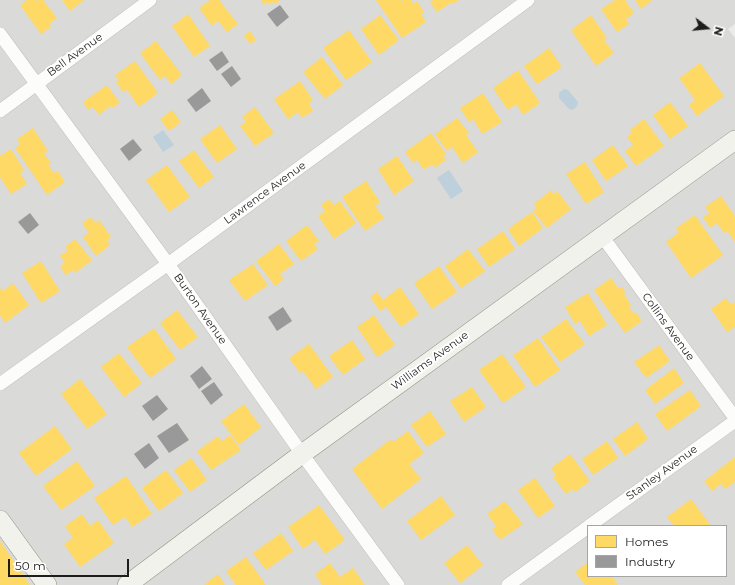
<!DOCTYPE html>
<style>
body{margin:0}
#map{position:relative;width:735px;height:585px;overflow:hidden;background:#ebebe7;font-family:Montserrat,sans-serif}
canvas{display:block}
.legend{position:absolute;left:587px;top:525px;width:140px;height:52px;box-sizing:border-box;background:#fff;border:1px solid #a5a5a5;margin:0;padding:5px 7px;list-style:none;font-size:12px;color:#1d1d1d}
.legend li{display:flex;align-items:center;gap:8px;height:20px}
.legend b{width:20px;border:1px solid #a5a5a5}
.north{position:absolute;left:687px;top:8px;width:40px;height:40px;-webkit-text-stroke:3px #fff;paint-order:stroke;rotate:106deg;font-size:11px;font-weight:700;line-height:16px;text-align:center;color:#1d1d1d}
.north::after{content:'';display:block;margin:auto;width:14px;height:18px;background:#1d1d1d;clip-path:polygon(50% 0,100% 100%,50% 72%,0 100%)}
.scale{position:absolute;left:8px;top:559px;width:121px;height:18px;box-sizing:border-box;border:2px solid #1d1d1d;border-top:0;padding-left:5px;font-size:12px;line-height:14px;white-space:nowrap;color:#1d1d1d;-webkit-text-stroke:3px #fff;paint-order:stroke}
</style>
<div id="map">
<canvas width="735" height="585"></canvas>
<ul class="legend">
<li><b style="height:11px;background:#ffd966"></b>Homes</li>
<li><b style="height:11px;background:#999"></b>Industry</li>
</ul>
<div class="north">N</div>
<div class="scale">50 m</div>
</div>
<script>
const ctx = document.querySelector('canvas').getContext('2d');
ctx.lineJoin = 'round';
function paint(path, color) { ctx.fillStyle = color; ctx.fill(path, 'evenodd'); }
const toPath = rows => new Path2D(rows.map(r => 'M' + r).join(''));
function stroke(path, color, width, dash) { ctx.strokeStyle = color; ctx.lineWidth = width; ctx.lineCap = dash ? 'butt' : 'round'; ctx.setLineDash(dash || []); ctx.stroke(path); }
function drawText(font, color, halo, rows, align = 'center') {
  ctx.font = font + ' Montserrat,sans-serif'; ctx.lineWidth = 4; ctx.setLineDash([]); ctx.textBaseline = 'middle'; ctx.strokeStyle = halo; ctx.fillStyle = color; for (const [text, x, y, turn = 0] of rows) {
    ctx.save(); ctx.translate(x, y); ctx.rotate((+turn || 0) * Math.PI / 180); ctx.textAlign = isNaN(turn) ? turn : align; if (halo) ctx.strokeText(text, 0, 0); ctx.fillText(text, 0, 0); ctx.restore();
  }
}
paint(toPath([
 [0,0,735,0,735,24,728,29,735,38,735,585,0,585],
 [588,526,726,526,726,576,588,576]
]), '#dadad8');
paint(toPath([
 [564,89,568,90,578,102,577,106,573,110,569,109,559,98,559,93],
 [163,130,174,145,163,152,153,137],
 [449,170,463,191,451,199,437,178]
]), '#bed0db');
paint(toPath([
 [27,0,35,0,36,1,38,0,43,0,57,18,49,24,51,27,41,34,20,5],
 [62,0,84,0,70,11],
 [210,0,219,0,238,24,227,32,218,21,212,26,199,8],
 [261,0,280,0,275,4,273,2,269,4,267,2,264,5],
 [376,0,401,0,402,1,404,0,411,0,413,4,417,1,424,12,421,14,426,22,402,38],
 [433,0,459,0,453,4,452,2,437,12,430,2],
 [615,0,625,0,634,13,626,19,629,24,617,32,601,9],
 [635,0,652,0,641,9],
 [188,14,210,46,194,57,172,26],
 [380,15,399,40,379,55,361,29],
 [591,15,607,38,604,40,614,53,596,66,571,30],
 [349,30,372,62,346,80,323,48],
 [250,31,256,40,250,44,244,36],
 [156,41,182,75,171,84,165,76,160,80,140,53],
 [549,48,562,67,537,84,524,66],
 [322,57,343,85,325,99,303,72],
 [135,61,158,93,139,107,127,90,123,92,116,82,119,80,115,75],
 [700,63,724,96,697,116,689,105,695,100,679,78],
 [518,70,540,103,523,115,516,104,508,110,493,88],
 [300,81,313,100,309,103,313,111,302,118,298,112,288,119,274,99],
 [107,85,120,103,112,108,110,106,99,115,93,107,88,110,83,102],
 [483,93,502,122,482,134,473,119,469,122,460,108],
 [670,102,688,126,670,139,653,115],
 [255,107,274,133,255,146,240,126,246,122,242,117],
 [172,110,181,122,169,131,160,119],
 [457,118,469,133,466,135,478,152,463,163,452,147,447,151,435,134],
 [644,119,664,146,636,166,625,151,633,145,627,137,632,133,630,130],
 [220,125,237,149,217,163,200,139],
 [33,128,48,151,44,154,51,163,48,165,54,173,58,171,65,182,47,195,15,148,20,144,17,139],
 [431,133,446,154,443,156,446,160,434,168,432,164,424,170,417,160,413,163,405,152],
 [613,145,628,166,606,181,592,160],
 [11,149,24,170,20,173,27,184,11,194,0,177,0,156],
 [194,150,214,177,199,188,179,161],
 [397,156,414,181,394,195,378,169],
 [585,162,604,192,586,204,566,174],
 [167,165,190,197,169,212,146,180],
 [366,181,380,202,375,206,384,218,365,231,342,197],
 [551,190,553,194,557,191,571,209,547,228,533,211,537,208,534,204],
 [721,196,735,216,735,242,727,231,724,233,717,223,710,228,703,217,710,213,705,207],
 [329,199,334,205,340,201,356,223,334,239,318,216,325,211,321,205],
 [532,212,543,228,519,246,508,229],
 [695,215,723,255,691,278,666,242,679,232,676,228],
 [91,217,96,223,99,220,111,237,107,240,110,245,96,256,83,237,89,233,82,223],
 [307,225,319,241,314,244,318,249,301,261,286,241],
 [503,231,515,249,489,267,477,249],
 [75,239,92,260,75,273,73,270,66,275,60,267,65,262,60,256,68,250,65,247],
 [279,244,294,264,280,274,284,279,275,286,256,261],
 [468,249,485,271,461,288,445,266],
 [41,261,60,291,41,303,22,273],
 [253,264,268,285,245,301,229,280],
 [439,266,457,292,432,309,414,283],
 [611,278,619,289,622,287,626,293,624,294,631,305,629,307,634,314,636,312,642,321,625,333,594,290],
 [13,283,29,305,5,323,0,315,0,288,3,291],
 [400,287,419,314,401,327,386,307,380,311,370,297,377,292,383,300],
 [588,293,607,325,589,336,580,321,575,324,565,307],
 [726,298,731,305,735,302,735,327,727,332,711,309],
 [177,310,198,337,180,350,160,323],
 [374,315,395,345,377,357,357,327],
 [566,319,585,344,560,362,541,337],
 [154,328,176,359,150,378,127,347],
 [538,338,560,370,535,387,513,355],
 [352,340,365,359,343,375,329,356],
 [309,344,333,377,316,389,303,371,300,373,289,358],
 [659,345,670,361,646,378,634,362],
 [119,353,142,383,124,397,101,367],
 [502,354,526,387,503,403,479,370],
 [674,368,684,383,655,404,645,390],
 [80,379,107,414,87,429,61,394],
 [472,387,486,407,464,422,450,401],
 [690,390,701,406,667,431,655,414],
 [244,404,261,427,239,445,221,421],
 [430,411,446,434,427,447,411,425],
 [637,422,648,439,625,456,613,439],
 [55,426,72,449,36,476,19,453],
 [408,431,424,453,409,464,421,479,382,509,352,469,391,439,393,442],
 [230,435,241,450,211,470,197,451,218,436,222,441],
 [607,441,618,458,593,475,582,459],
 [570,454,590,481,575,492,573,489,566,494,553,477,556,475,551,468],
 [735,457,735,482,725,489,721,484,712,491,704,481],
 [191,458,207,480,190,492,174,470],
 [77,461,95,486,61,510,43,486],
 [166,470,183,493,159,511,142,488],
 [126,476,152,514,132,527,125,517,113,525,94,498],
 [535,478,555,506,538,518,518,490],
 [441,496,455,515,421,540,407,521],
 [691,499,711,526,674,526,667,517],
 [505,501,523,524,500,540,492,529,496,526,487,514],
 [319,505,345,540,325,554,315,540,303,549,288,527],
 [82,514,90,526,98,520,114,543,80,567,64,544,73,538,65,526],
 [281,533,293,551,266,570,253,553],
 [0,541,30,585,0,585],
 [467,545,483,565,460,583,444,563],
 [246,557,266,585,236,585,226,571],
 [588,562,588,576,612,576,618,585,585,585,575,572],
 [330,563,340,577,353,568,365,585,322,585,315,574],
 [218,574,225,585,204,585]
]), '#ffd966');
paint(toPath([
 [280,5,289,17,277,27,267,14],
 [222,51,229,62,217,71,209,60],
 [232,66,241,79,231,87,221,74],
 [202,88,211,101,196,112,187,100],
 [133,139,142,150,129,161,120,149],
 [30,213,39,225,28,234,18,222],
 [283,307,292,321,277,331,268,317],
 [202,366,212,379,199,389,190,376],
 [214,382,223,395,211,405,201,391],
 [157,395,168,409,153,421,142,406],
 [177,423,189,440,169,453,157,436],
 [149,443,159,458,145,469,134,454]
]), '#999');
const street = toPath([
 [0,34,168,264,302,454,398,585],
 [0,111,150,0],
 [602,236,735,418],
 [0,384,168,264,528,0],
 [589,526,735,421],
 [508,585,588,527]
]);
const secondary = toPath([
 [0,520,47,585],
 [127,585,302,454,735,140]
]);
stroke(street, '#c2c2c0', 14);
stroke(secondary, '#8f9481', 20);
stroke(street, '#fcfcfb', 13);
stroke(secondary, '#f0f2eb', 19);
drawText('11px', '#1d1d1d', '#fff', [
 ["Bell Avenue",75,55,-36],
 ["Lawrence Avenue",265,193,-36],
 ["Burton Avenue",200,309,55],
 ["Collins Avenue",668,327,54],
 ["Williams Avenue",430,361,-36],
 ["Stanley Avenue",662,473,-36]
]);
</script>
